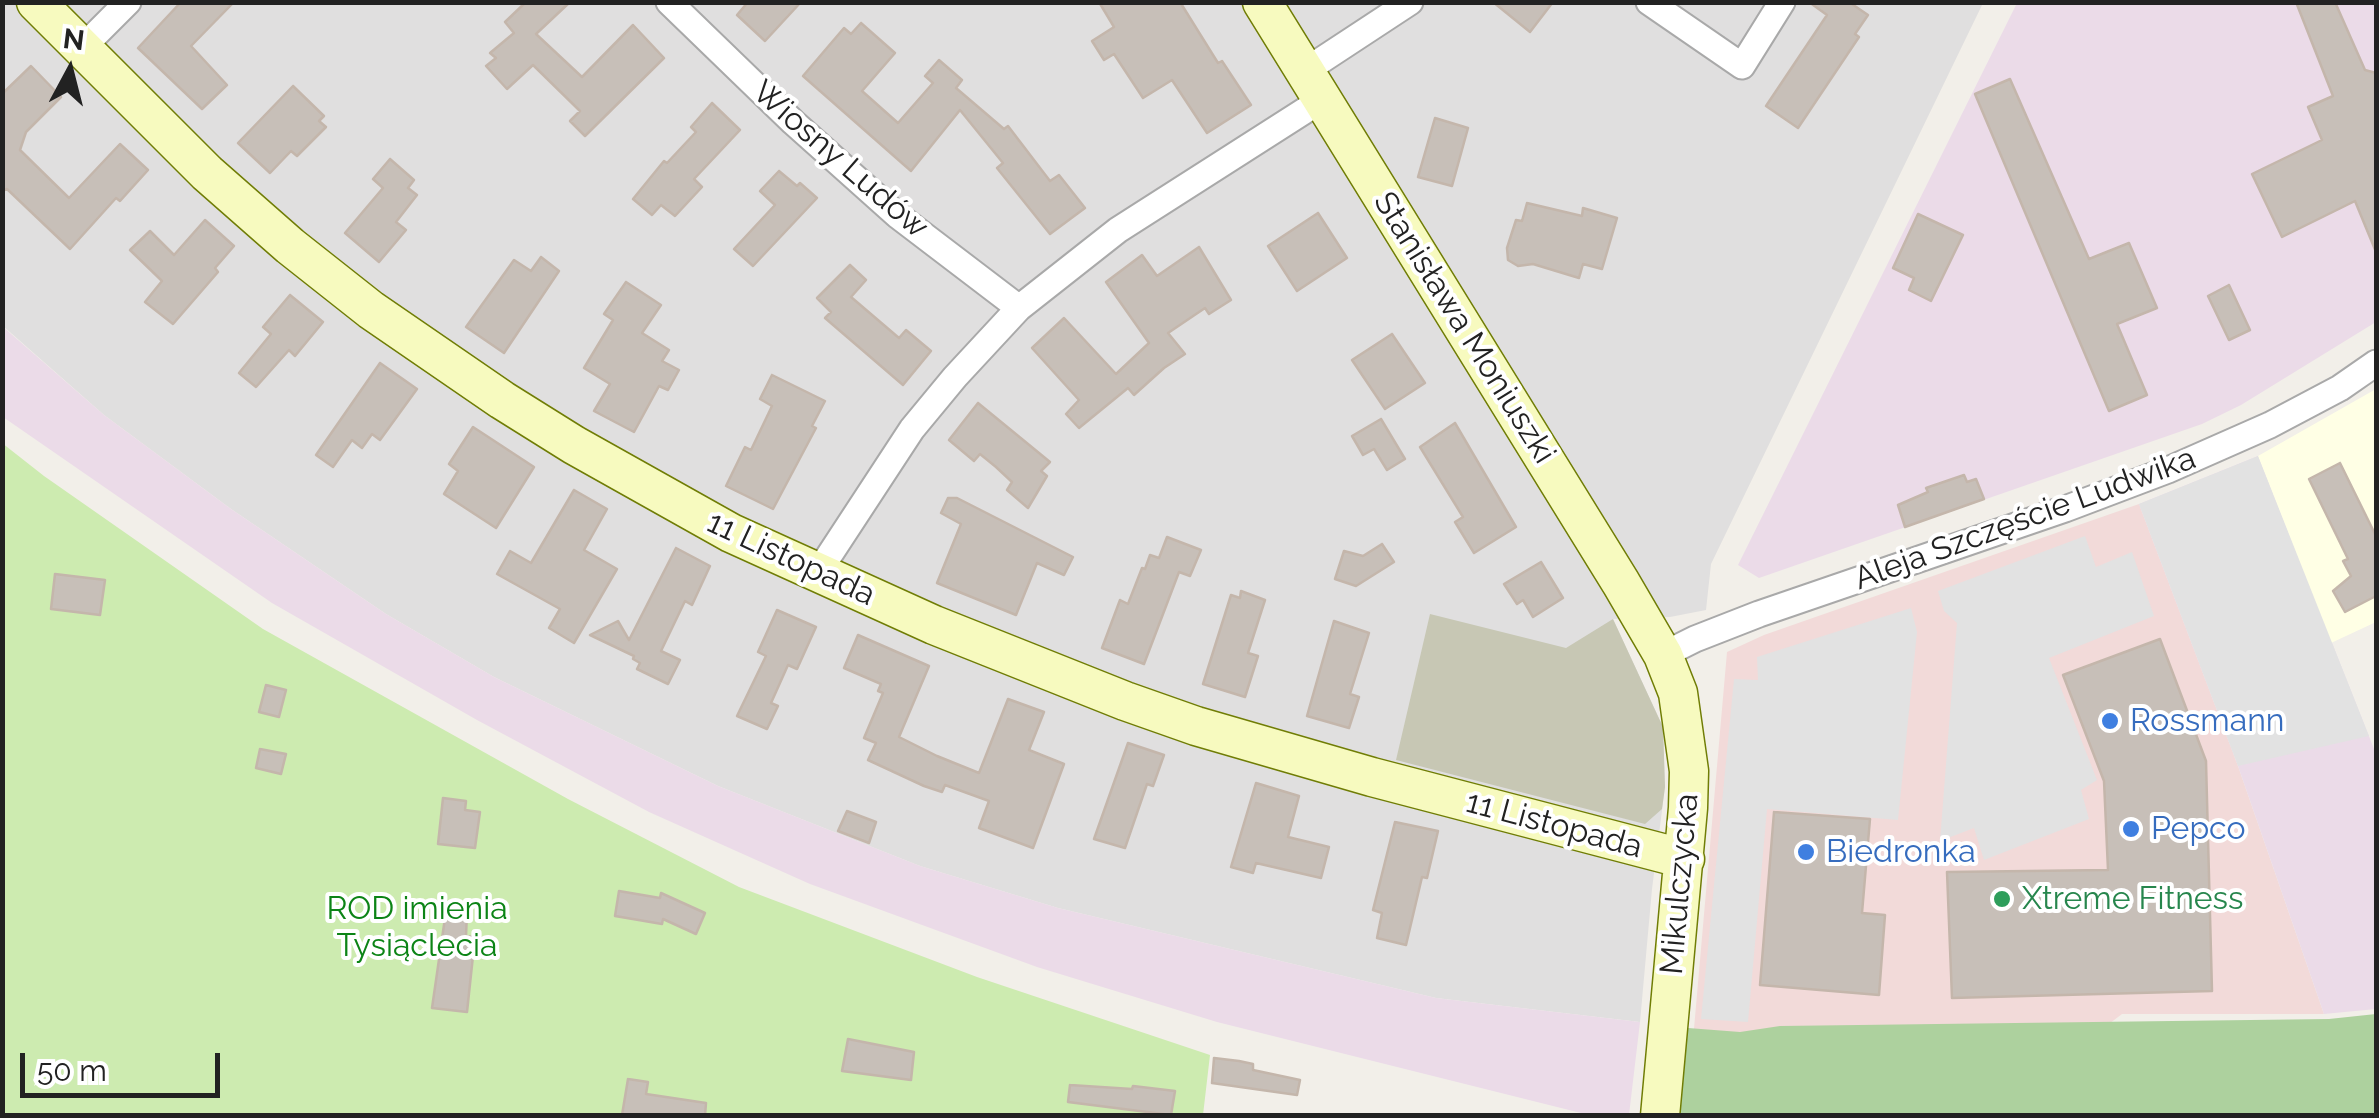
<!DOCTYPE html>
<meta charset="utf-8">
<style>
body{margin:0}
#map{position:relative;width:2379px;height:1118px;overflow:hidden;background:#f2efe9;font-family:Raleway,sans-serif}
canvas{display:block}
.frame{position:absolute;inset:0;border:5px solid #222;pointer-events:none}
.north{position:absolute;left:20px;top:20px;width:100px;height:100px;-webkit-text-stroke:8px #fff;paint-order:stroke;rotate:7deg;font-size:28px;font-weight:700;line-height:40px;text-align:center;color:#222}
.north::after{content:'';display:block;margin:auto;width:35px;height:45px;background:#222;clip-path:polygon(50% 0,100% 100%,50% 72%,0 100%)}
.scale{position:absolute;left:20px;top:1053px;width:200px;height:45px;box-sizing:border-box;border:5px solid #222;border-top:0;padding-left:12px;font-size:30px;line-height:35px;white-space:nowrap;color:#222;-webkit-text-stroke:8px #fff;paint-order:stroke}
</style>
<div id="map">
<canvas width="2379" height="1118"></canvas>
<div class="frame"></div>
<div class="north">N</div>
<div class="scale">50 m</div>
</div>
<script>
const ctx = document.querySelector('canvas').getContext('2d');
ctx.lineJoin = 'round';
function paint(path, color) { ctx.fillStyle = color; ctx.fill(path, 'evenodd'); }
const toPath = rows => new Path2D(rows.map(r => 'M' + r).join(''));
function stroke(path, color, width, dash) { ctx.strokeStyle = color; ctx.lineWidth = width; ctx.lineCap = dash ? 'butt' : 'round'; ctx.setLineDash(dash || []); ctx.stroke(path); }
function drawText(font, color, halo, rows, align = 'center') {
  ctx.font = font + ' Raleway,sans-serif'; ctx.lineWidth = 8; ctx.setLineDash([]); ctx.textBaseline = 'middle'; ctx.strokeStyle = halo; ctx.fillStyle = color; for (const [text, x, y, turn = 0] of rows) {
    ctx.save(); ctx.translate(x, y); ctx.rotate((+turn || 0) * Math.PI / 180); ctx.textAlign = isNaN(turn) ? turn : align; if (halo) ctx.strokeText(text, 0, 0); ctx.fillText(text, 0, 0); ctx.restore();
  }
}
paint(toPath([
 [3,3,1983,3,1711,564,1706,610,1670,617,1613,619,1663,727,1665,787,1652,889,1640,1022,1436,998,1058,908,920,866,718,786,494,677,386,614,231,509,104,415,3,326]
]), '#e0dfdf');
paint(toPath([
 [2139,504,2238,766,2324,1014,2122,1014,2072,1052,1693,1040,1727,652,1764,635]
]), '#f2dad9');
paint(toPath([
 [2017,3,2376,3,2376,322,2241,405,2202,424,1759,578,1738,565],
 [2,326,104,415,231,509,386,614,494,677,718,786,920,866,1058,908,1436,998,1640,1022,1629,1115,1589,1115,1217,1022,1037,967,810,884,649,812,477,720,272,603,3,417],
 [2258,456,2376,754,2376,1009,2324,1014,2238,766,2139,504]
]), '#ebdbe8');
paint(toPath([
 [2376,389,2376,622,2331,643,2258,456]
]), '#ffffe5');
paint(toPath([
 [1430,614,1566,648,1613,619,1663,727,1665,787,1662,809,1645,824,1396,760]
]), '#c7c7b4');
paint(toPath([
 [2,443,44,476,263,629,568,799,739,887,977,977,1210,1055,1203,1115,3,1115]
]), '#cdebb0');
paint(toPath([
 [2376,1014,2376,1115,1676,1116,1688,1028,1740,1032,1780,1026,2329,1019]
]), '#add19e');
paint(toPath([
 [2258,456,2369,736,2238,766,2139,504],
 [2085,536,2096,567,2132,552,2154,616,2049,658,2097,780,2081,790,2089,819,1984,860,1974,828,1940,841,1957,623,1944,611,1938,591],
 [1911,608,1917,632,1898,820,1767,809,1748,1022,1701,1019,1734,679,1758,680,1757,657]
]), '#e2e2e2');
const building = toPath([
 [181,2,234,2,191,46,227,85,202,109,138,48,181,2],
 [526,2,570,2,536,34,582,77,633,25,664,58,585,136,570,121,580,111,533,65,507,89,486,66,496,58,490,53,514,33,505,22,526,2],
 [748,2,801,2,765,41,737,15,748,2],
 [1099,2,1180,2,1218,63,1222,61,1251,105,1207,133,1172,80,1143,98,1114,54,1104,60,1092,41,1114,27,1099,2],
 [1493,2,1553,2,1530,32,1493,2],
 [1809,2,1849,2,1868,15,1855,34,1859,37,1798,128,1766,106,1827,15,1809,2],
 [2296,2,2335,2,2365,70,2376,73,2376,252,2355,201,2282,237,2252,174,2322,140,2308,107,2333,96,2296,2],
 [861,23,895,53,862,91,898,123,933,83,925,76,939,60,962,80,956,88,1004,129,1008,126,1050,181,1059,175,1085,208,1050,234,997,168,1003,163,960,110,911,171,803,76,844,28,851,34,861,23],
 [31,66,61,97,26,132,20,150,69,198,120,144,148,170,120,201,116,198,70,249,7,189,2,191,2,94,31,66],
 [2010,79,2089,259,2129,243,2157,308,2117,324,2147,395,2109,411,1975,94,2010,79],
 [293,86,324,116,319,121,326,127,297,156,291,151,270,173,238,143,293,86],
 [712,103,740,130,694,179,702,187,675,216,661,205,652,215,633,199,664,161,667,163,696,132,691,127,712,103],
 [1435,118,1468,128,1452,186,1418,177,1435,118],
 [390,159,414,180,408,188,417,195,396,222,406,230,379,262,345,233,383,188,373,179,390,159],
 [779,171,797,186,800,183,817,198,753,266,734,249,775,205,760,191,779,171],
 [1527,203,1582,216,1583,208,1617,218,1602,269,1583,264,1579,278,1533,264,1518,266,1508,260,1507,248,1516,220,1522,221,1527,203],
 [1318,213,1347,258,1297,291,1268,246,1318,213],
 [1918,214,1963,235,1931,301,1909,290,1914,278,1893,268,1918,214],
 [205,220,234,246,215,268,218,272,173,324,145,302,162,281,130,250,150,231,174,255,205,220],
 [1199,247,1231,300,1209,314,1205,308,1168,333,1185,354,1164,368,1134,395,1128,388,1079,428,1066,414,1079,400,1032,348,1064,318,1116,374,1149,343,1106,282,1142,255,1157,276,1199,247],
 [541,257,559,271,504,353,466,327,514,260,531,271,541,257],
 [850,265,866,280,851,297,899,338,906,330,931,351,903,385,825,318,831,312,817,298,850,265],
 [626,282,661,305,642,333,669,350,662,361,679,370,668,390,659,386,634,432,594,411,610,384,584,368,613,320,604,314,626,282],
 [2229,285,2250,330,2229,340,2208,296,2229,285],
 [290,295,323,322,295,356,289,350,256,387,239,373,271,334,263,327,290,295],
 [1392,334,1425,383,1385,409,1352,360,1392,334],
 [380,363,417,389,380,440,372,434,362,448,352,440,333,467,316,455,380,363],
 [772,375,825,401,812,426,816,428,773,509,726,486,745,447,751,450,772,406,760,399,772,375],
 [978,403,1050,462,1041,471,1047,476,1028,508,1007,490,1012,482,996,467,980,454,974,461,949,440,978,403],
 [1381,419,1405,459,1387,470,1374,449,1363,455,1352,436,1381,419],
 [1455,423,1516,527,1474,553,1455,522,1463,517,1420,447,1455,423],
 [473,427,534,467,496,528,444,494,458,471,449,464,473,427],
 [2340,463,2376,536,2376,596,2345,612,2333,591,2351,576,2343,561,2348,559,2309,479,2340,463],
 [1964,475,1967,482,1976,479,1984,499,1905,527,1898,505,1928,492,1926,488,1964,475],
 [574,490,607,509,584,550,617,569,574,643,549,628,560,609,497,574,510,551,531,563,574,490],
 [948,498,957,498,1073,557,1064,575,1037,563,1016,615,937,583,961,524,941,513,948,498],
 [1167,537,1201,550,1190,576,1179,572,1144,664,1102,648,1120,600,1128,604,1142,568,1145,569,1150,555,1159,558,1167,537],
 [1382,544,1394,562,1356,586,1335,579,1344,551,1363,556,1382,544],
 [676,548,710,566,692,605,685,601,661,651,680,660,668,684,637,669,640,663,633,659,634,656,590,635,618,621,629,640,676,548],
 [1541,562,1563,598,1533,617,1523,600,1517,604,1504,584,1541,562],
 [55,574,105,580,100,615,51,609,55,574],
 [1241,591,1265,600,1248,653,1258,656,1245,697,1203,684,1231,595,1240,598,1241,591],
 [777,610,816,627,797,669,788,665,771,703,778,706,767,729,737,716,766,656,758,652,777,610],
 [1334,621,1369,633,1350,694,1359,697,1349,728,1307,716,1334,621],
 [858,635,929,666,899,737,937,756,979,773,1008,699,1044,712,1029,750,1064,764,1033,848,979,828,989,801,945,785,942,792,924,786,868,760,876,743,864,738,883,693,878,691,881,684,844,668,858,635],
 [2160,639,2206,761,2212,991,1952,998,1947,872,2108,870,2104,781,2063,675,2160,639],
 [266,685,286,690,279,717,259,712,266,685],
 [1128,743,1164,755,1153,786,1147,784,1125,848,1094,839,1128,743],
 [260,749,286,754,281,774,256,768,260,749],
 [1256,783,1299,796,1288,837,1329,847,1321,878,1256,863,1253,873,1231,867,1256,783],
 [443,798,466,801,465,810,480,812,475,848,438,844,443,798],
 [847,811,876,822,869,843,838,831,847,811],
 [1774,812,1870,819,1862,913,1885,915,1879,995,1760,985,1774,812],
 [1395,822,1438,831,1427,878,1422,877,1406,945,1377,938,1382,913,1373,910,1395,822],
 [619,891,660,898,661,893,705,913,696,934,663,919,662,924,615,916,619,891],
 [446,911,467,913,466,936,475,937,467,1012,432,1008,446,911],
 [848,1039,914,1052,911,1080,842,1071,848,1039],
 [1214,1058,1239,1061,1253,1064,1253,1070,1300,1080,1297,1095,1212,1083,1214,1058],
 [628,1079,648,1082,646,1094,706,1103,705,1116,622,1115,628,1079],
 [1070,1085,1132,1089,1133,1086,1175,1091,1171,1115,1068,1102,1070,1085]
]);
paint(building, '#c7bfb8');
stroke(building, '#c4b6ab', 2.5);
const street = toPath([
 [669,2,793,122,897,215,1019,308],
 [1649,2,1742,66,1782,2],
 [81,49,128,2],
 [1305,71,1410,2],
 [817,574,912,429,955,377,1019,308,1118,230,1323,99],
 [1663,655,1695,639,1759,614,2065,509,2168,470,2270,425,2340,388,2376,363]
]);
const secondary = toPath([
 [36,2,207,173,290,246,371,310,502,400,574,445,731,533,934,625,1125,701,1196,726,1372,777,1685,859],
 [1262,2,1621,583,1663,655,1678,693,1689,771,1688,808,1660,1116]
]);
stroke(street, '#a9a9a9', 29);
stroke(secondary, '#707d05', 41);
stroke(street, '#fff', 25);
stroke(secondary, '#f7fabf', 38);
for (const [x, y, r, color] of [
 [2110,721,10,"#3f7fe0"],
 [2131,829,10,"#3f7fe0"],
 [1806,852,10,"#3f7fe0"],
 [2002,899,10,"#2e9e5b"]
]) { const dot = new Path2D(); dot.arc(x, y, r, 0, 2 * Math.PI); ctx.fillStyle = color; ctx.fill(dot); stroke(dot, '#fff', 4); }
drawText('32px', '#222', '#fff', [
 ["Wiosny Ludów",840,160,41],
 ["Stanisława Moniuszki",1464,328,58],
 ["Aleja Szczęście Ludwika",2025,519,-20],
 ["11 Listopada",791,559,25],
 ["11 Listopada",1554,825,15],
 ["Mikulczycka",1680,884,-85]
]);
drawText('32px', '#366cbe', '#fff', [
 ["Rossmann",2130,721],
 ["Pepco",2151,829],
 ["Biedronka",1826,852]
], 'left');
drawText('32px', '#27864d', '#fff', [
 ["Xtreme Fitness",2022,899]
], 'left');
drawText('32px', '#0c8416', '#fff', [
 ["ROD imienia",417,909],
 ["Tysiąclecia",417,946]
]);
</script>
